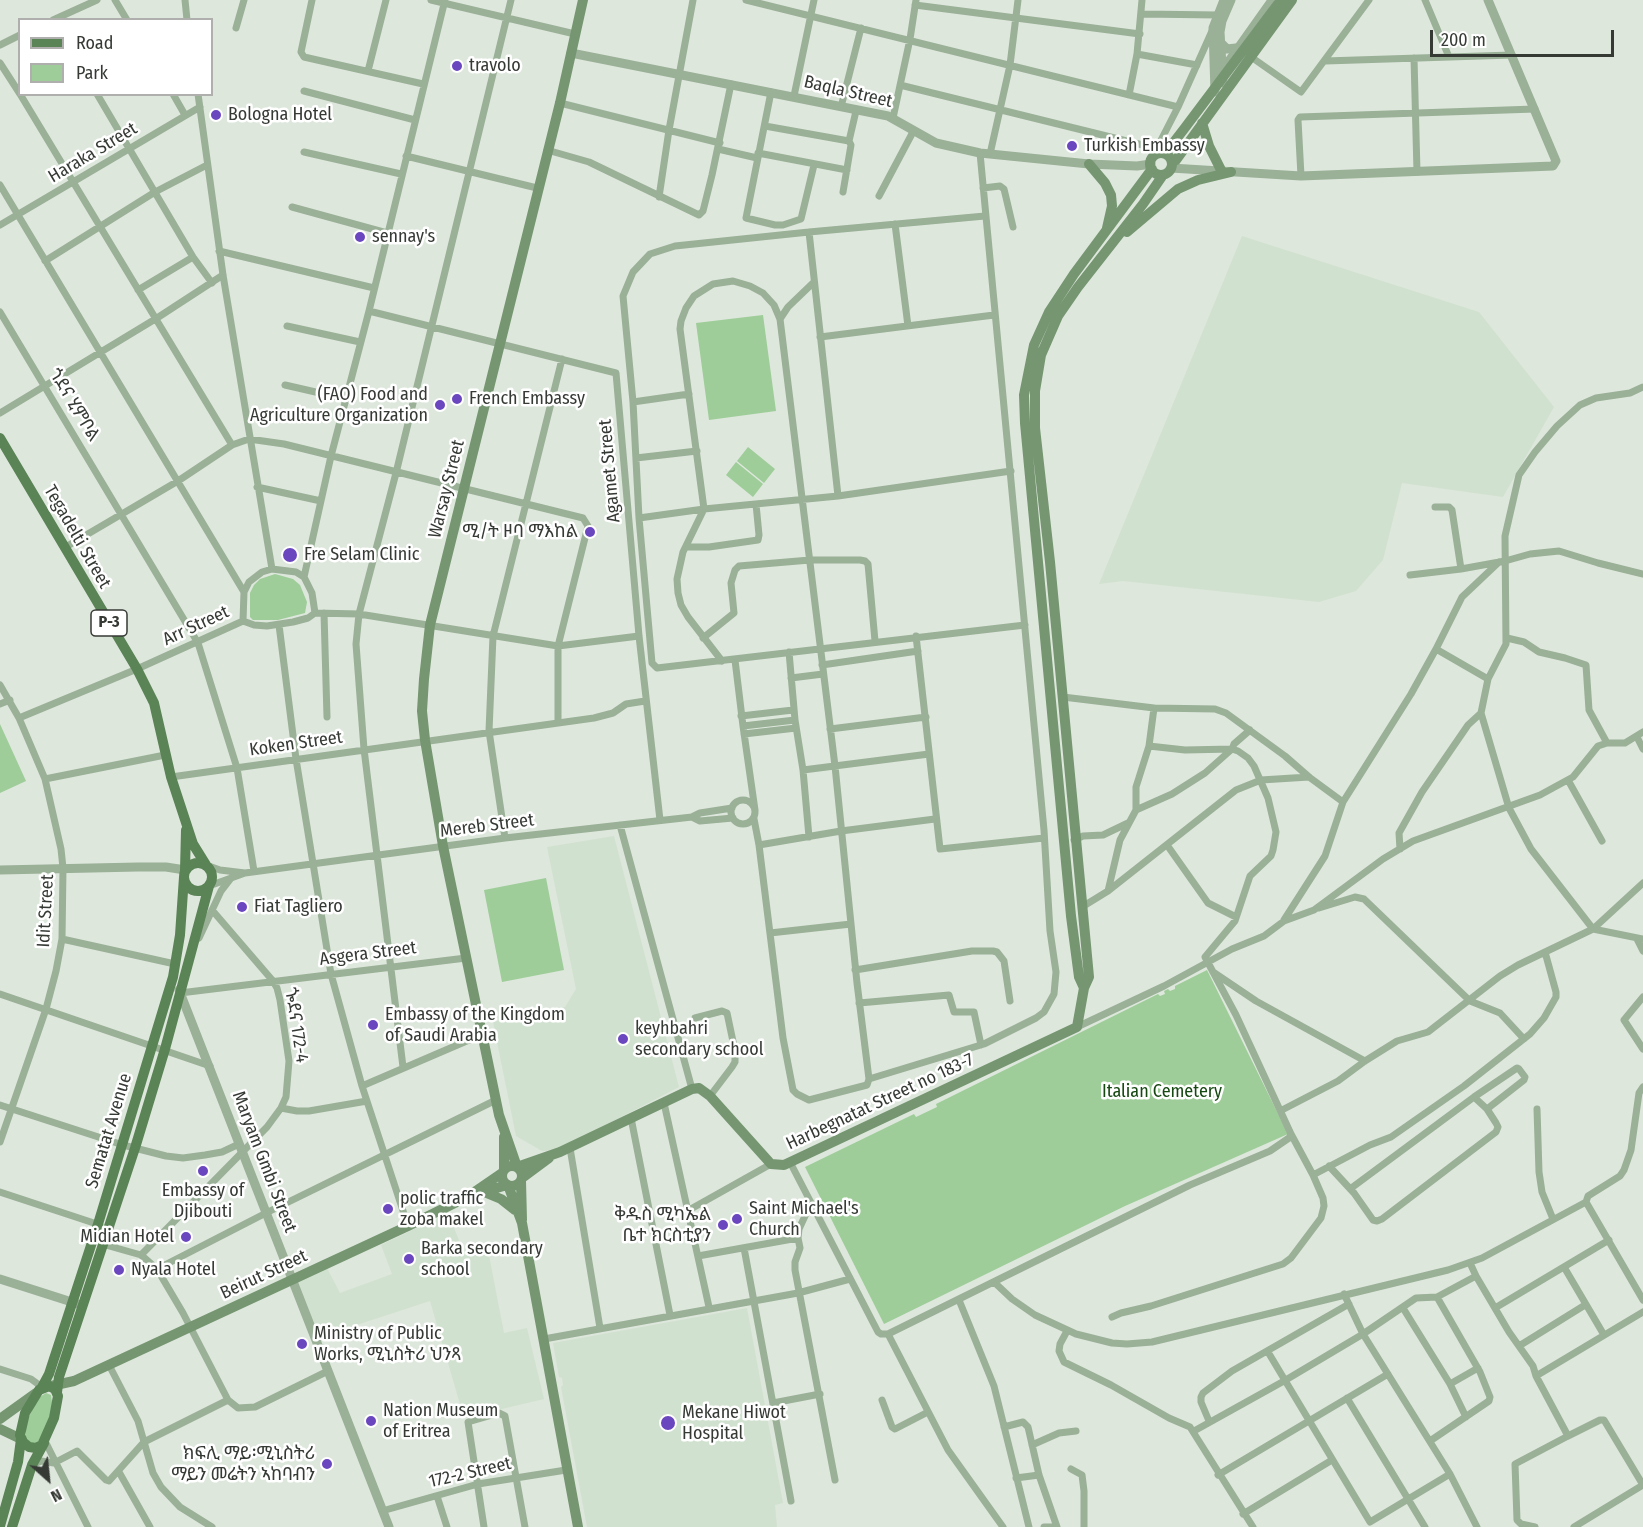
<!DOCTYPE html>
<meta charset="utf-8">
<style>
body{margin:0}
#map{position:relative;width:1643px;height:1527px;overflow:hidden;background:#dde7dc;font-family:"Fira Sans Condensed",sans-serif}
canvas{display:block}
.legend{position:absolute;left:18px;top:18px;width:195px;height:78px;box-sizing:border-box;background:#fff;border:2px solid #afb0ae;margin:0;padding:8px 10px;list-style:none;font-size:18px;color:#363a35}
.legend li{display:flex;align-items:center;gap:12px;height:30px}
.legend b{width:30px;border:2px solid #afb0ae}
.north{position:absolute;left:18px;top:1449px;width:60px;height:60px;-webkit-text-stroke:4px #fff;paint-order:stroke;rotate:153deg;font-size:16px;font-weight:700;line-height:24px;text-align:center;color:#363a35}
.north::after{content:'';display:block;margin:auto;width:21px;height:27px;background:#363a35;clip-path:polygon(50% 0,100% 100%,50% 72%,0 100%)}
.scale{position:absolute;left:1430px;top:30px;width:184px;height:27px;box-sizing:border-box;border:3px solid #363a35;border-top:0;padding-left:8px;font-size:18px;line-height:21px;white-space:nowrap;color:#363a35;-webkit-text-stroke:4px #fff;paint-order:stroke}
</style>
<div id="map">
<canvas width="1643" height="1527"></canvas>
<ul class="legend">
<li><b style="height:8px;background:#5a8356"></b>Road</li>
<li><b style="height:16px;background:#9ecd99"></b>Park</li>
</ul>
<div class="north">N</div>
<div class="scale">200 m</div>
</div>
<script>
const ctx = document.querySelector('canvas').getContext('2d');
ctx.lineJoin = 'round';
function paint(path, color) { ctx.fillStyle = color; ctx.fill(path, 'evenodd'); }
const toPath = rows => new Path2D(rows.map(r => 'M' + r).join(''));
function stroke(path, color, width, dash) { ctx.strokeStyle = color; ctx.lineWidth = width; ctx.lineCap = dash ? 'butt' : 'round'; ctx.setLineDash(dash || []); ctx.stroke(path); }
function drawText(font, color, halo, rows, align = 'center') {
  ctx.font = font + ' "Fira Sans Condensed","Noto Sans Ethiopic",sans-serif'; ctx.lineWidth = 5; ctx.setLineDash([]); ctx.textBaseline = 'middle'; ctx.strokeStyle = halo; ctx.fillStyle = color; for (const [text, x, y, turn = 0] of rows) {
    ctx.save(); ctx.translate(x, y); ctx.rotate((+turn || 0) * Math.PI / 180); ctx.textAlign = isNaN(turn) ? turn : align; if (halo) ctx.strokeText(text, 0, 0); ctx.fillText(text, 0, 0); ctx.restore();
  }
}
paint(toPath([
 [1242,236,1479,312,1554,407,1503,497,1402,483,1383,560,1356,591,1319,602,1123,581,1099,584],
 [614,836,679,1087,558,1150,542,1151,516,1136,493,1022,565,1007,576,989,547,847],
 [448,1213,465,1255,488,1250,504,1333,527,1328,544,1399,464,1418,430,1301,317,1338,296,1283,327,1268,340,1293,392,1274,381,1245],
 [747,1308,783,1503,775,1505,777,1527,587,1527,561,1387,563,1385,562,1378,559,1377,553,1343]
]), '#d1e1cf');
paint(toPath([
 [763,315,776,411,709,420,696,323],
 [748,447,775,469,764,483,737,461],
 [736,462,763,484,753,497,726,475],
 [275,574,293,579,300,585,307,602,305,613,278,620,253,620,250,617,250,593,254,585,260,579],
 [0,724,26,781,0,793],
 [546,878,564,970,502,982,484,890],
 [1207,970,1288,1134,1125,1206,884,1324,805,1167,914,1114,916,1117,937,1107,936,1104,1158,994,1160,996,1165,994,1164,991,1168,989,1170,991,1175,989,1175,986],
 [46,1393,51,1395,52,1402,51,1417,38,1442,31,1444,26,1439,25,1425,38,1398]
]), '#9ecd99');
stroke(toPath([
 [115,0,127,20],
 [185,0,187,20],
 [312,0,301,52,304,57,423,84],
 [431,0,575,34],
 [746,0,1178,107],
 [1425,0,1449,57],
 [915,5,1140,34],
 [1142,14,1218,15],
 [53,20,97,0],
 [236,28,244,0],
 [0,45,20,35],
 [1137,54,1197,65],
 [1414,58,1417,172],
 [1254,59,1301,92,1369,0],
 [1325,61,1512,55],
 [0,63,20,94],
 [1222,69,1271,0],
 [368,71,386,0],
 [900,85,1155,148,1158,146,1178,107,1212,31],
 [304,91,415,120],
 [771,92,746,218,775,225,783,225,801,219,814,165],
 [20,94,232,445],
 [97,94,193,257,212,283],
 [173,94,185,115],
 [198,94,223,275,272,569],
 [1129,95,1137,54,1142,0],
 [794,96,814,0],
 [560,103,720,143],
 [841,107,861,28],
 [893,118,910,39,916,0],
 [765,126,849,141],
 [718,149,757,158],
 [547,150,589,162,699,215,703,211,712,175,731,84],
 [304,152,401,174],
 [758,153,847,170],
 [990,154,1010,65,1018,0],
 [406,156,537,188],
 [1301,176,1298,120,1300,117,1535,109],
 [0,185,244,592],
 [983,188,1000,186,1004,189,1013,227],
 [843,192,851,145,849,141,856,111],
 [879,196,914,130],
 [659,197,669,130,693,0],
 [292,207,387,233],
 [895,224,908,326],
 [0,225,200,107],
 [809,232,838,496],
 [219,251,374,288],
 [45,261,155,192,207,165],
 [138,290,193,257],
 [369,311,616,373,639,636,660,820],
 [0,312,198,643,237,768,254,871],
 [780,319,788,307,814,282],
 [287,326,360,342],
 [820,337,994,315],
 [285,385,346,399],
 [1643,387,1630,393,1596,398,1580,405,1557,426,1535,452,1519,475,1505,536,1506,644,1488,679,1481,713,1509,808,1531,849,1593,929,1643,939],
 [689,394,633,402,639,518,704,509,838,496,1011,471],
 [633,402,623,296,633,272,650,254,675,246,809,232,985,216],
 [0,413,157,318,223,275],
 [636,458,697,451],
 [257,487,321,501],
 [1435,507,1449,507,1452,510,1461,569],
 [639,518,652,663,657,668,1025,625],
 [686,547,709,547,758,540,759,535,756,504],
 [64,548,178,481,232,445,249,439,284,444,583,518,588,526,558,646,558,723],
 [1410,575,1461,569,1505,561,1530,554,1559,551,1598,563,1643,574],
 [304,577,331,456,369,311,445,0],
 [324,613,327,717],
 [243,621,244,592,249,582,262,572,272,569,296,572,304,577,312,593,315,613],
 [279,625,296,759,331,974,362,1086,408,1226],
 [916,636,940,849,1044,838],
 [703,638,734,613,731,583,735,570,739,566,810,560,860,560,865,561,868,564,875,641],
 [1507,638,1524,642,1539,652,1565,658,1586,665,1589,710,1607,743],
 [789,652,795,720,803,770,809,837],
 [735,660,743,726,755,810],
 [722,661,688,617,681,605,678,593,677,579,683,552,704,509,680,329,681,321,686,308,694,296,713,284,733,281,750,286,763,293,774,305,780,319,835,766,857,983,869,1079,867,1085,809,1100,797,1094,793,1090,783,1038,759,845,754,819],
 [822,665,918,651],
 [791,678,823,674],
 [1488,679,1436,649,1462,597,1499,562],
 [0,685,19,718,45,779,61,849,63,868,62,939,56,971,46,1009,0,1142],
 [1063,697,1154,708,1215,709,1226,713,1285,756,1309,777,1343,802,1325,856,1284,920],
 [0,704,10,700],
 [741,716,793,710],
 [19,718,137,669,243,621,254,625,267,626,293,622,308,618,315,613,359,614,558,646,639,636],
 [743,726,795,720],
 [830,729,926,717],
 [744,734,796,728],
 [1637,737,1643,749],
 [803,770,929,754],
 [171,777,594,718,613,713,626,704,645,701],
 [45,779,165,755],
 [1568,780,1602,841],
 '731 812a12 12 0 1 1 24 0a12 12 0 1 1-24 0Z',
 [1343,802,1411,694,1436,649],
 [1136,810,1172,794,1205,773,1232,749,1234,744,1250,730],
 [692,817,700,821,733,818],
 [620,825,692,1089],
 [505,838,489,731,493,636,562,359],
 [1074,840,1083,836,1103,835,1128,823],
 [759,845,841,831,935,819],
 [1167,845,1208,903,1236,917],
 [1400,849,1399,833,1422,792,1468,725,1481,713],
 [206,865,220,870,245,873,209,886],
 [245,873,505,838,692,817,700,813,732,808],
 [1108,891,1120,840,1136,810,1136,787,1149,746,1154,708],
 [1082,907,1108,891,1236,790,1261,780,1309,777],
 [1319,908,1355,897,1364,899,1470,1001,1500,1013,1524,1039],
 [770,933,851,924],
 [199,938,221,891,231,878],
 [62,939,175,964],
 [1637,939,1643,951],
 [855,970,972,951,993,951,997,952,1004,961,1010,1001],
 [1213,972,1256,1001,1365,1061],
 [180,993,466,958],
 [0,994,210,1066],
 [1643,997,1624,1020,1643,1049],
 [859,1003,949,995,954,1012,974,1012,981,1045],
 [695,1018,722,1011,727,1013,735,1051,735,1062,732,1067,710,1096],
 [1077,1027,1164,986,1232,949,1264,936,1284,921,1314,910,1383,859,1413,841,1540,795,1573,777,1598,746,1607,743,1625,743,1643,732],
 [403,1067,364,749,356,644,359,614,396,473,511,0],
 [869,1079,984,1044,1036,1018,1044,1012,1054,994,1056,972,1050,931,1044,830,980,153],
 [362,1086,483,1034],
 [664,1103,709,1307],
 [0,1105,123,1145,166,1156,183,1158,205,1155,222,1152,239,1144],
 [281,1108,297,1111,309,1111,367,1101],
 [1537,1109,1539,1172,1542,1192,1553,1219],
 [1282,1110,1338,1081,1365,1061,1397,1041,1428,1032,1500,976,1518,965,1593,929,1643,883],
 [631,1118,670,1315],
 [570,1148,600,1328],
 [791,1164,878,1332,881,1334,888,1334,948,1450,1003,1527],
 [1329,1166,1354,1193,1373,1220,1377,1221,1382,1219,1496,1132,1498,1127,1496,1123,1487,1109,1474,1097],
 [1313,1175,1370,1145,1391,1137,1464,1086,1530,1034,1544,1018,1556,997,1556,992,1545,952],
 [1350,1189,1474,1097,1517,1068,1519,1069,1525,1077,1524,1080,1487,1109],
 [0,1192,100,1225],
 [1586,1202,1588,1196,1620,1176,1624,1170,1631,1150,1639,1093,1643,1087],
 [811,1203,799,1229,798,1238,800,1248,795,1262,795,1270,835,1480],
 [689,1210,771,1164],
 [102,1244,141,1255,157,1269,183,1313,228,1400,238,1408,255,1407,328,1371],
 [744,1248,791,1501],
 [141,1255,267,1127,281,1108,286,1097,289,1061,280,1000,277,988,273,981,212,910],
 [698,1256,798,1238],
 [1470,1263,1476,1276,1509,1332,1533,1366,1536,1376,1568,1436,1600,1420,1604,1420,1643,1485],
 [1564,1267,1604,1335],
 [157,1269,266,1213,496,1100],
 [994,1282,1012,1299,1035,1315,1076,1334,1112,1343,1127,1344,1152,1342,1448,1270,1482,1258,1586,1202,1643,1300],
 [1344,1294,1363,1334,1450,1474,1477,1527],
 [1437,1297,1476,1276],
 [959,1300,994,1386,1029,1527],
 [1403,1308,1450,1384,1466,1417],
 [1495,1308,1609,1240],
 [1112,1317,1121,1313,1151,1306,1283,1264,1291,1258,1321,1218,1324,1206,1323,1198,1313,1175,1291,1134],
 [1067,1331,1060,1344,1059,1351,1064,1362,1111,1385,1169,1418,1190,1427,1253,1527],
 [888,1334,1190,1185,1270,1151,1289,1138,1291,1134,1236,1015,1205,957,1235,921,1250,876,1271,856,1273,850,1276,832,1268,798,1254,766,1248,758,1238,751,1232,749,1185,750,1149,746],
 [544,1339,798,1293,850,1279],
 [1519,1346,1585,1305],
 [1268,1352,1370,1522,1450,1474],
 [109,1365,138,1421,153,1473,161,1487,180,1507,212,1527],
 [0,1369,31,1379,42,1387],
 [1536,1376,1643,1312],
 [1450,1384,1478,1368],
 [1347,1398,1425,1527],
 [882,1400,892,1427,895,1429,928,1412],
 [773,1403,820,1394],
 [1209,1421,1201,1402,1201,1397,1203,1393,1232,1371,1349,1304],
 [1004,1427,1023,1422,1028,1427,1039,1475,1057,1527],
 [1194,1431,1284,1381,1363,1334,1416,1298,1437,1297,1480,1372,1490,1397,1489,1401,1430,1441],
 [45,1441,88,1527],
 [1032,1445,1059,1433,1076,1431],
 [32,1465,41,1461,54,1463,77,1451,106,1480,109,1481,144,1442,228,1400],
 [1071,1469,1082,1475,1084,1491,1084,1527],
 [119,1472,150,1527],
 [1218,1475,1388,1374],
 [1016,1478,1039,1475],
 [437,1496,447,1527],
 [382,1511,478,1484,566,1470],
 [1243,1514,1332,1460],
 [484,1527,468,1422,499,1413,505,1416,525,1527],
 [1044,1527,1054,1527],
 [1535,1527,1521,1524,1517,1520,1515,1464,1568,1436],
 [1574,1527,1643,1485]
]), '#9ab097', 7);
stroke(toPath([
 [1221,43,1227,49,1236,48],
 [571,53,888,116,936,143,980,153,1089,164,1137,166,1151,164],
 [1223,83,1220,32,1222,21,1231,0],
 [1215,92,1213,28,1224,0],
 [1171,168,1301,176,1553,166,1556,161,1488,0],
 [0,870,138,867,166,867,185,870],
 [179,990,389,1527],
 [0,1279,78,1304]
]), '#9ab097', 9);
stroke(toPath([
 [1202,123,1209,146,1221,170],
 [1162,153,1167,151,1184,129,1281,0],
 '1150 164a11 11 0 1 1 22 0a11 11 0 1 1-22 0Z',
 [1172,162,1176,160,1292,0],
 [1089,164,1105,183,1111,195,1112,206,1107,228],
 [1127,232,1178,189,1198,180,1231,172],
 [1084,988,1079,977,1071,916,1025,423,1024,395,1034,345,1049,312,1074,274,1152,169],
 [504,1137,504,1170],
 '502 1176a10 10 0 1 1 20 0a10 10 0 1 1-20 0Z',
 [517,1167,560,1152,692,1089,699,1088,710,1096,771,1164,784,1165,1077,1027,1084,988,1089,977,1050,562,1035,428,1035,391,1041,355,1058,316,1078,287,1143,204,1163,175],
 [517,1167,499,1115,443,846,425,740,422,711,424,679,430,625,560,103,583,0],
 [522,1178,549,1158],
 [521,1181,522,1220],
 [508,1185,522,1223,578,1527],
 [484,1192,501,1199,515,1210],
 [476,1194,507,1185],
 [51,1386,74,1381,408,1226,467,1197,502,1173],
 [0,1419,36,1393],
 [0,1429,21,1439]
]), '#759671', 10);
stroke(toPath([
 [0,438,137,669,154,703,171,777,193,844,206,865],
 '184 877a14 14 0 1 1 28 0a14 14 0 1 1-28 0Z',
 [185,870,186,830],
 [49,1386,55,1389,58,1396,54,1418,42,1445,36,1448,29,1447,23,1442,20,1435,25,1413,39,1390,49,1386],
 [42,1387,49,1374,98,1224,173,977,180,935,184,877],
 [57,1392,59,1377,135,1148,165,1049,209,886],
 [0,1526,18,1462,21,1439],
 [12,1527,32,1465,44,1443]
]), '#5a8356', 10);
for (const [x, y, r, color] of [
 [457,66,6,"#6a46bf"],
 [216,115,6,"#6a46bf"],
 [1072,146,6,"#6a46bf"],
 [360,237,6,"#6a46bf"],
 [457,399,6,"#6a46bf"],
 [440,405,6,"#6a46bf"],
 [590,532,6,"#6a46bf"],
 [290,555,8,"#6a46bf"],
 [242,907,6,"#6a46bf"],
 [373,1025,6,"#6a46bf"],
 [623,1039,6,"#6a46bf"],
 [203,1171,6,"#6a46bf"],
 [388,1209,6,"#6a46bf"],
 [737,1219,6,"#6a46bf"],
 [723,1225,6,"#6a46bf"],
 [186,1237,6,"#6a46bf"],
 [409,1259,6,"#6a46bf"],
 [119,1270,6,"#6a46bf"],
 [302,1344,6,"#6a46bf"],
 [371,1421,6,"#6a46bf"],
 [668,1423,8,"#6a46bf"],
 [327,1464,6,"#6a46bf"]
]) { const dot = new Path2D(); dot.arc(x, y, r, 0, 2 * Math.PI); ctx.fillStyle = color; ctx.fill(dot); stroke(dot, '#fff', 2); }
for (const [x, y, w] of [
 [109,623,36]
]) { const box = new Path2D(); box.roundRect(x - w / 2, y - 13, w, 26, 4.5); ctx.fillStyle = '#fff'; ctx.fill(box); stroke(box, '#363a35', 1.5); }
drawText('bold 16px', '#363a35', null, [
 ["P-3",109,623]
]);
drawText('18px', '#363a35', '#fff', [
 ["travolo",469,66],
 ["Bologna Hotel",228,115],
 ["Turkish Embassy",1084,146],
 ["sennay's",372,237],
 ["(FAO) Food and",428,395,"right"],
 ["Agriculture Organization",428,416,"right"],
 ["French Embassy",469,399],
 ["ሚ/ት ዞባ ማእከል",578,532,"right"],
 ["Fre Selam Clinic",304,555],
 ["Fiat Tagliero",254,907],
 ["Embassy of the Kingdom",385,1015],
 ["of Saudi Arabia",385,1036],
 ["keyhbahri",635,1029],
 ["secondary school",635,1050],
 ["Embassy of",203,1191,"center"],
 ["Djibouti",203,1212,"center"],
 ["polic traffic",400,1199],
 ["zoba makel",400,1220],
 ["Saint Michael's",749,1209],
 ["Church",749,1230],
 ["ቅዱስ ሚካኤል",711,1215,"right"],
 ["ቤተ ክርስቲያን",711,1236,"right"],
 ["Midian Hotel",174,1237,"right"],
 ["Barka secondary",421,1249],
 ["school",421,1270],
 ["Nyala Hotel",131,1270],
 ["Ministry of Public",314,1334],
 ["Works, ሚኒስትሪ ህንጻ",314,1355],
 ["Nation Museum",383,1411],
 ["of Eritrea",383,1432],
 ["Mekane Hiwot",682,1413],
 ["Hospital",682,1434],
 ["ክፍሊ ማይ፡ሚኒስትሪ",315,1454,"right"],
 ["ማይን መሬትን ኣከባብን",315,1475,"right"]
], 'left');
drawText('18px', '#363a35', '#fff', [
 ["Baqla Street",848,92,13],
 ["Haraka Street",93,153,-31],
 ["ጎደና ሂምቦል",74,405,59],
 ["Agamet Street",610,471,-95],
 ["Warsay Street",447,489,-76],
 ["Tegadelti Street",77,537,60],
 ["Arr Street",196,626,-25],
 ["Koken Street",296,744,-8],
 ["Mereb Street",487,826,-7],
 ["Idit Street",46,911,-87],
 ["Asgera Street",368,954,-7],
 ["ጐደና 172-4",296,1025,81],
 ["Harbegnatat Street no 183-7",880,1102,-25],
 ["Sematat Avenue",109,1131,-73],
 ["Maryam Gmbi Street",264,1162,69],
 ["Beirut Street",264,1275,-25],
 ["172-2 Street",470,1473,-13]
]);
drawText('18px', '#164912', '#fff', [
 ["Italian Cemetery",1162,1092]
]);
</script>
